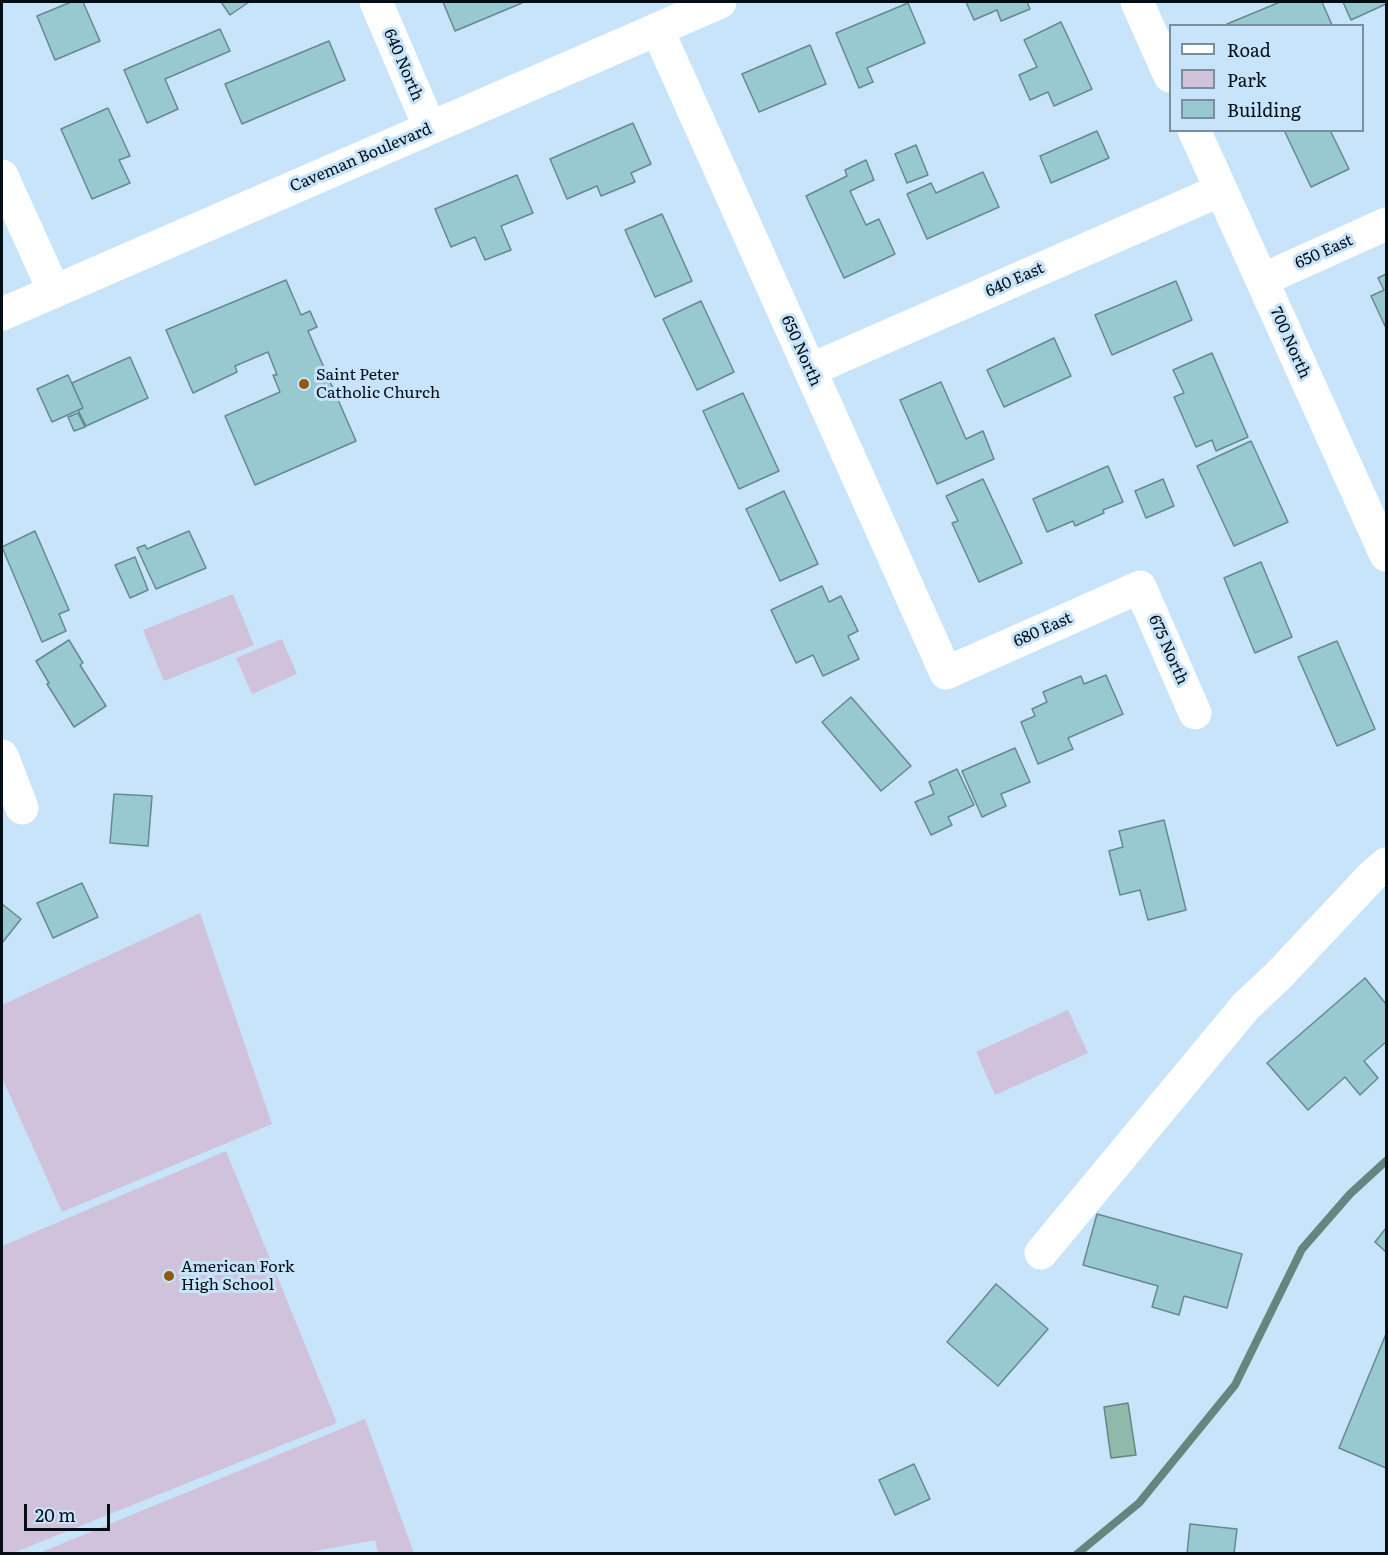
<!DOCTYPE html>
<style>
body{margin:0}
#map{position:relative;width:1388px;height:1555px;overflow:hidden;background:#c7e4fa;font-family:Literata,serif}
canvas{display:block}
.frame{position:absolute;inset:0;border:3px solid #050e15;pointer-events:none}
.legend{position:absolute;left:1169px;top:24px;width:195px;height:108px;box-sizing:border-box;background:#c7e4fa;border:2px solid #798e9e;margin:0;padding:8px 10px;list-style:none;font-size:18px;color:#050e15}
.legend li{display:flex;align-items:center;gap:12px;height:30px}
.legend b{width:30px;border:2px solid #798e9e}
.scale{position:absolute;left:24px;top:1504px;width:86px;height:27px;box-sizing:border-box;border:3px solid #050e15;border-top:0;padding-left:8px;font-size:18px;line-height:21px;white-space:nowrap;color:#050e15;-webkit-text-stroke:4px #c7e4fa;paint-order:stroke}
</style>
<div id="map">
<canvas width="1388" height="1555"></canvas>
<div class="frame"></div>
<ul class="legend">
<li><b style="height:8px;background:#fff"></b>Road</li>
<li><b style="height:16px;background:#d1c2dc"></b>Park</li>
<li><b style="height:16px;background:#99c9d0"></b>Building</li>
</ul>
<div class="scale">20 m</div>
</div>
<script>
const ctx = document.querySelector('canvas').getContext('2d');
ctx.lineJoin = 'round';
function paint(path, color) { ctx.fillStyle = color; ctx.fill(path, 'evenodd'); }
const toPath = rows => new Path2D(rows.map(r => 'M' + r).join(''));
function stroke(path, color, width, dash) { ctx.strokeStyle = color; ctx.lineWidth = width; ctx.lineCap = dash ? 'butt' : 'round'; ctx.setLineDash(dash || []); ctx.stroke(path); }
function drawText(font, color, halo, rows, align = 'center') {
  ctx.font = font + ' Literata,serif'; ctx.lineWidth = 6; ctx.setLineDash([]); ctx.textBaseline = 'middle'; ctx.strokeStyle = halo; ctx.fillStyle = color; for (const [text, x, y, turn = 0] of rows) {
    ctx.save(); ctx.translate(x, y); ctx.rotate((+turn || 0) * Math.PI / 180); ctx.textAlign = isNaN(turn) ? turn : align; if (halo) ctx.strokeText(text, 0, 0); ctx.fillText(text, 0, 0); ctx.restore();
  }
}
paint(toPath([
 [233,594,254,645,164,681,143,630],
 [282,639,297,674,252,694,236,658],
 [200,913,272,1124,62,1212,2,1078,2,1005],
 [1068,1010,1088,1053,995,1095,976,1052],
 [226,1151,337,1423,13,1553,2,1553,2,1246],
 [365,1419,414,1553,378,1553,375,1540,300,1554,39,1553]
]), '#d1c2dc');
const water = toPath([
 [1128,1403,1136,1455,1111,1458,1104,1407,1128,1403]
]);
paint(water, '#8eb9ab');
stroke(water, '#65867e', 1.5);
stroke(toPath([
 [1077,1554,1139,1503,1235,1385,1302,1249,1350,1194,1386,1161]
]), '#65867e', 8);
const building = toPath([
 [71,2,83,2,100,41,55,60,37,16,71,2],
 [221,2,249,2,230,15,221,2],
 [443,2,521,2,522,3,455,31,443,2],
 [966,2,1027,2,1030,9,1001,21,997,10,974,20,966,2],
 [1280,2,1322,2,1332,25,1228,26,1227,24,1280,2],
 [1343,2,1386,2,1386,4,1351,20,1343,2],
 [908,3,925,43,867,68,873,82,859,88,836,33,908,3],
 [1061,22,1092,89,1054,106,1048,92,1030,100,1019,75,1037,67,1024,40,1061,22],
 [220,29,230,51,165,79,178,109,147,123,124,70,220,29],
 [329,41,345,80,242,124,225,84,329,41],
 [810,45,826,84,759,112,742,74,810,45],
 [108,108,130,156,119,160,130,183,92,199,61,129,108,108],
 [633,123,651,164,631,173,635,182,601,196,597,186,567,199,550,159,633,123],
 [1284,130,1330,130,1349,169,1311,187,1284,130],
 [1097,131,1109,158,1051,183,1040,156,1097,131],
 [916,145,928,175,907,183,895,154,916,145],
 [866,160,874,180,850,191,866,225,879,219,895,254,844,278,806,196,847,176,845,170,866,160],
 [983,172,999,207,927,239,907,194,931,183,936,193,983,172],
 [517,175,533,213,501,226,511,250,485,260,475,237,451,247,435,209,517,175],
 [662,214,692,281,655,297,625,230,662,214],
 [1386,274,1386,328,1371,296,1384,290,1378,278,1386,274],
 [286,280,301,315,310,311,317,327,308,331,356,441,255,485,225,416,280,392,273,375,277,375,268,352,235,366,237,372,193,393,166,330,286,280],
 [1176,281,1192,320,1112,355,1095,315,1176,281],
 [701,301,734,372,697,390,663,319,701,301],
 [1054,338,1071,376,1004,407,987,370,1054,338],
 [1212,353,1248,437,1216,451,1212,440,1196,447,1174,397,1184,393,1173,370,1212,353],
 [130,357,148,398,86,426,78,410,83,408,72,383,130,357],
 [68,375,83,408,52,422,37,389,68,375],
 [941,382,966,439,983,431,994,459,937,484,900,400,941,382],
 [743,393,779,471,739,489,703,411,743,393],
 [78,413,85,427,74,431,68,417,78,413],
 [1251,441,1288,522,1234,546,1197,466,1251,441],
 [1108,466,1123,502,1103,510,1104,513,1075,526,1073,521,1047,532,1033,499,1108,466],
 [983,479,1022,563,979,582,952,523,958,521,946,496,983,479],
 [1163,479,1174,506,1146,518,1135,491,1163,479],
 [784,491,818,564,780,581,746,509,784,491],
 [35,531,69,610,59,614,66,631,42,642,2,547,35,531],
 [189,531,206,568,156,589,137,548,145,545,147,549,189,531],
 [135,557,148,590,130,598,115,565,135,557],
 [1261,562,1292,637,1255,653,1224,578,1261,562],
 [822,586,829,602,841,596,858,631,848,636,859,659,823,676,813,655,796,663,771,610,822,586],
 [69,640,83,663,80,665,106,706,74,727,47,684,49,683,36,661,69,640],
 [1337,641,1375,729,1337,746,1298,657,1337,641],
 [1106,675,1123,714,1068,738,1073,749,1038,764,1021,722,1035,716,1032,709,1047,702,1043,692,1081,676,1084,684,1106,675],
 [851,697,911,766,881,791,822,722,851,697],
 [1015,748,1030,782,1001,794,1006,806,982,817,962,771,1015,748],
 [957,769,974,805,948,817,952,825,931,835,915,802,934,794,929,782,957,769],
 [114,794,152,796,148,846,110,843,114,794],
 [1164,820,1186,910,1148,920,1140,890,1120,895,1109,851,1123,847,1119,831,1164,820],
 [82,883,98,917,53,938,37,903,82,883],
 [2,904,21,919,2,943,2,904],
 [1365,978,1386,1004,1386,1042,1364,1061,1378,1078,1360,1095,1345,1077,1308,1110,1267,1063,1365,978],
 [1097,1214,1242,1254,1227,1308,1184,1296,1179,1315,1152,1307,1158,1286,1083,1265,1097,1214],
 [1386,1228,1386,1252,1375,1242,1386,1228],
 [996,1284,1048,1329,998,1386,947,1342,996,1284],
 [1386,1334,1386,1468,1339,1448,1386,1334],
 [914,1464,930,1499,895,1515,879,1480,914,1464],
 [1190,1524,1237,1529,1234,1554,1187,1554,1190,1524]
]);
paint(building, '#99c9d0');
stroke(building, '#648a90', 1.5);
stroke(toPath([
 [376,2,430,128],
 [1137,2,1170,76],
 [657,29,946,673,1140,587,1195,713],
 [1194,130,1386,555],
 [2,176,54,291],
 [1262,280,1386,224],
 [2,314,720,2],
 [810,370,1221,190],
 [2,756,22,808],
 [1041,1253,1246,1006,1279,975,1372,876,1386,864]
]), '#fff', 33);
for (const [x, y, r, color] of [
 [304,384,6,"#8f5a0d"],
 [169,1276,6,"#8f5a0d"]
]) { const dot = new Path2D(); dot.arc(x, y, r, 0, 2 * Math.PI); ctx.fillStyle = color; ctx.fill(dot); stroke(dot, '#c7e4fa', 2); }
drawText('16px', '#050e15', '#c7e4fa', [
 ["640 North",403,65,67],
 ["Caveman Boulevard",361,158,-23],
 ["650 East",1324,252,-24],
 ["640 East",1015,280,-24],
 ["700 North",1290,343,66],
 ["650 North",801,351,66],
 ["680 East",1043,630,-24],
 ["675 North",1168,650,66]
]);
drawText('16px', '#050e15', '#c7e4fa', [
 ["Saint Peter",316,375],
 ["Catholic Church",316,393],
 ["American Fork",181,1267],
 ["High School",181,1285]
], 'left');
</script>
